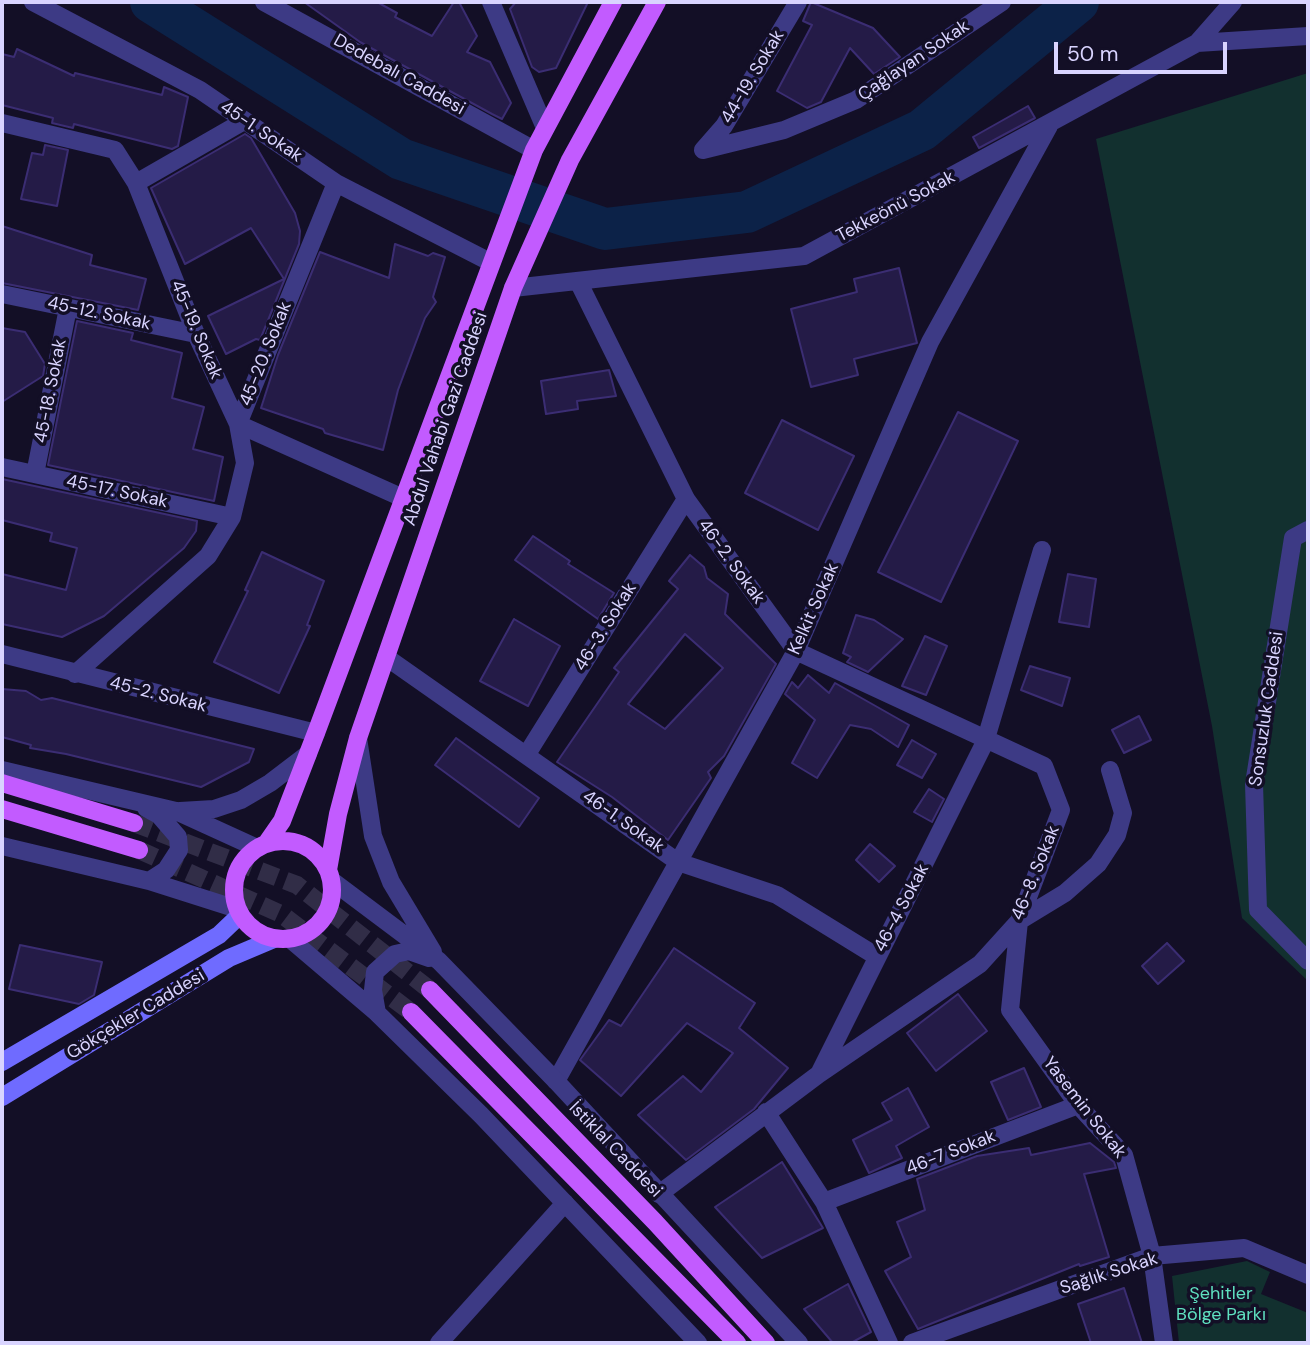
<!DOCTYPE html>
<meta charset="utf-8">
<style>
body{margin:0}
#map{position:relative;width:1310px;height:1345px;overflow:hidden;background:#130f26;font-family:"DM Sans",sans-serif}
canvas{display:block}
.frame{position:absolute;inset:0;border:4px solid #d9d4ff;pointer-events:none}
.scale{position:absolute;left:1054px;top:42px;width:173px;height:32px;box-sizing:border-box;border:4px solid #d9d4ff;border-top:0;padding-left:9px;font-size:21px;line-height:24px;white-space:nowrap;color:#d9d4ff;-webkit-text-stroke:5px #130f26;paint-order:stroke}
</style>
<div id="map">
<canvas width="1310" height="1345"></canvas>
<div class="frame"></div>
<div class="scale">50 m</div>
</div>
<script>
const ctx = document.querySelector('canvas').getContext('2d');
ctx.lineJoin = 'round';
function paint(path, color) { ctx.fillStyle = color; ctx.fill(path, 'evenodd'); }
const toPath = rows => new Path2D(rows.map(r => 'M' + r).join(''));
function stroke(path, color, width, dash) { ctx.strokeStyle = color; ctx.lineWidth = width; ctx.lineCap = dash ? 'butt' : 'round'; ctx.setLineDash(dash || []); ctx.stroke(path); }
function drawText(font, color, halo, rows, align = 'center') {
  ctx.font = font + ' "DM Sans",sans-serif'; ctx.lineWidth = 7; ctx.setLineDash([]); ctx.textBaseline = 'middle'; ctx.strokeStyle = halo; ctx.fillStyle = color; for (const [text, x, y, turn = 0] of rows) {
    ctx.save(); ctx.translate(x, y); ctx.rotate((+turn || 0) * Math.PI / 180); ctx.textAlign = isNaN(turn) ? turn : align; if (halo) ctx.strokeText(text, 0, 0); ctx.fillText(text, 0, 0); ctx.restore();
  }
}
paint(toPath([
 [1308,73,1308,981,1242,918,1212,726,1096,139],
 [1247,1261,1270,1272,1261,1294,1308,1313,1308,1343,1179,1343,1172,1276]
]), '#12302f');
stroke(toPath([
 [151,2,401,159,605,229,747,212,922,130,1078,2]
]), '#0c2248', 42);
const building = toPath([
 [304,2,377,2,397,13,395,17,432,36,454,2,459,2,477,36,467,52,490,62,511,103,502,119,492,114,360,42,304,2],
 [516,2,588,2,556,68,539,72,532,67,510,9,516,2],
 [811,2,873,28,900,57,874,74,850,48,821,102,807,108,777,91,812,25,803,21,811,2],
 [17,49,74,76,75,73,162,95,164,87,188,97,178,146,172,149,74,124,73,128,52,123,53,118,2,105,2,54,14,57,17,49],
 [1028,106,1035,118,979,148,973,137,1028,106],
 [245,134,251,138,295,213,300,231,299,244,260,340,256,339,226,354,208,316,284,279,251,228,185,264,151,188,245,134],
 [45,145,68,150,57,206,21,199,32,153,43,155,45,145],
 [2,226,92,255,90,265,146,279,138,310,2,283,2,226],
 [395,244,428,256,433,253,445,257,433,297,436,302,425,318,398,390,383,450,325,433,323,429,261,408,278,355,320,252,389,278,395,244],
 [899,268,917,343,854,359,858,375,811,387,791,309,857,292,854,279,899,268],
 [77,321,133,333,131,340,182,353,172,398,204,407,193,449,223,457,214,501,48,465,77,321],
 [2,328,25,332,45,364,43,376,2,402,2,328],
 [609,370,616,396,577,401,578,409,546,414,541,381,609,370],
 [958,412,1018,441,941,602,878,572,958,412],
 [782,420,854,456,818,530,745,493,782,420],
 [2,479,197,521,196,531,184,548,104,616,62,637,2,624,2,574,66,590,77,548,50,541,52,533,2,520,2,479],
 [533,536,570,561,568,564,614,593,598,619,515,560,533,536],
 [262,552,324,581,307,625,310,626,279,693,214,662,248,591,245,590,262,552],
 [690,555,704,567,707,578,728,594,725,614,776,664,724,756,708,772,711,778,668,840,612,797,557,762,619,672,614,668,678,589,669,581,690,555],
 [685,634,723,668,665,729,628,704,685,634],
 [1068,574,1096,579,1089,627,1059,622,1068,574],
 [856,615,874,620,903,639,868,672,847,662,851,657,843,653,856,615],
 [514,619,560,646,528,706,480,681,514,619],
 [925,636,947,646,926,695,902,686,925,636],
 [1030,666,1070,678,1062,706,1021,690,1030,666],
 [808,675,829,693,835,683,909,725,898,747,871,729,850,725,817,778,792,763,815,720,785,694,792,682,798,688,808,675],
 [2,689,26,691,41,700,52,698,254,749,249,762,201,787,66,754,30,748,31,745,2,737,2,689],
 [1139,716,1151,740,1124,753,1112,730,1139,716],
 [456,738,539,798,519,827,435,765,456,738],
 [912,740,936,754,922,778,897,765,912,740],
 [929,789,944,799,932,822,914,812,929,789],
 [870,844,895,866,879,882,856,860,870,844],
 [1167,943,1184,961,1158,984,1142,966,1167,943],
 [20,945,102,962,94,995,79,1004,9,989,20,945],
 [674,948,755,1003,739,1028,788,1068,754,1109,686,1160,638,1115,683,1076,701,1092,733,1053,687,1023,621,1096,580,1060,609,1020,621,1026,674,948],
 [958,994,987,1031,936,1071,907,1033,958,994],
 [1024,1068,1041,1107,1008,1120,991,1082,1024,1068],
 [908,1088,929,1127,896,1146,902,1158,869,1173,853,1140,892,1120,882,1103,908,1088],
 [1090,1143,1114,1162,1116,1168,1084,1174,1109,1257,1080,1266,1079,1264,918,1329,885,1271,911,1257,897,1222,925,1210,917,1179,977,1156,1029,1148,1031,1155,1090,1143],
 [782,1162,823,1228,762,1258,715,1207,782,1162],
 [848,1284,871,1332,851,1343,833,1343,804,1309,848,1284],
 [1124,1288,1142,1343,1091,1343,1078,1304,1124,1288]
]);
paint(building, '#241b47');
stroke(building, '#3b2d73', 2);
stroke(toPath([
 [134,823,297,885,430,990],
 [139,850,281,914,411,1012]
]), '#312d47', 18, [18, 9]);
stroke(toPath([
 [33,2,200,90,336,183,490,262],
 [264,2,534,150],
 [491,2,545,128],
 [1197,43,1308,36],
 [2,123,115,150,136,183,244,121],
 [703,150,784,130,856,100,1002,2],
 [703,150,724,126,798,2],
 [136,183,196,334,238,424,403,498],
 [578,281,686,499,796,651,1044,766,1061,810,1019,921,980,964,819,1074],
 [513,288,804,256,1197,43,1233,2],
 [2,294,196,334],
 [2,467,232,517],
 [35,474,68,308],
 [1308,530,1293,538,1254,784,1258,910,1308,961],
 [2,654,316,733],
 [386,657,678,862,777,895,876,956],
 [75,674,208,556,232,517,245,463,238,424,336,183],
 [527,754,686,499],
 [1110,770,1123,813,1117,835,1098,864,1065,893,1019,921,1010,1010,1078,1105,1124,1155,1152,1256,1164,1343],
 [556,1081,796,651,930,342,1049,126],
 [766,1112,824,1202,889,1343],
 [659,1194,819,1074,985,742,1042,550],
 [824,1202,1078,1105],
 [439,1343,565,1203],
 [912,1343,1152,1256,1244,1248,1308,1275]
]), '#3d3a85', 18);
stroke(toPath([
 [358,738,373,836,391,882,433,952],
 [2,770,176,811,257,848],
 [146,808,159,815,178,837,179,850,166,870,149,881],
 [180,811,214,809,241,800,270,783,308,754],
 [2,846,149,881,237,909],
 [331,880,439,961,556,1081,799,1343],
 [290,939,377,1013,481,1115,698,1343],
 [377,1013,373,990,375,972,395,954,409,951,429,958]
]), '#3d3a85', 18);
stroke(toPath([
 [2,1062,219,935,240,915],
 [2,1097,229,958,274,939]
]), '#6f6bff', 18);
stroke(toPath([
 [2,783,134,823],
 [2,809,139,850],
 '234 890a49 49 0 1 1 98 0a49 49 0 1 1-98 0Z',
 [266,844,282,821,316,733,534,150,613,2],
 [328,870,338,814,358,738,513,288,570,160,657,2],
 [430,990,655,1222,766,1343],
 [411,1012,737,1343]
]), '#c25bff', 18);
drawText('18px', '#d9d4ff', '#130f26', [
 ["Çağlayan Sokak",914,61,-34],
 ["Dedebalı Caddesi",399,75,29],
 ["44-19. Sokak",753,77,-59],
 ["45-1. Sokak",261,132,34],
 ["Tekkeönü Sokak",896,207,-28],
 ["45-12. Sokak",99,314,12],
 ["45-19. Sokak",196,330,67],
 ["45-20. Sokak",266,354,-68],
 ["45-18. Sokak",51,391,-79],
 ["Abdul Vahabi Gazi Caddesi",446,419,-71],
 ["45-17. Sokak",117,492,12],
 ["46-2. Sokak",731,562,54],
 ["Kelkit Sokak",814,609,-66],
 ["46-3. Sokak",606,627,-58],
 ["45-2. Sokak",158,695,14],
 ["Sonsuzluk Caddesi",1267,709,-82],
 ["46-1. Sokak",623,822,35],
 ["46-8. Sokak",1036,873,-68],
 ["46-4 Sokak",902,908,-62],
 ["Gökçekler Caddesi",136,1015,-31],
 ["Yasemin Sokak",1084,1108,52],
 ["İstiklal Caddesi",615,1150,46],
 ["46-7 Sokak",951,1153,-21],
 ["Sağlık Sokak",1109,1274,-18]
]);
drawText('18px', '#5fe0c0', '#130f26', [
 ["Şehitler",1221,1294],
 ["Bölge Parkı",1221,1315]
]);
</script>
